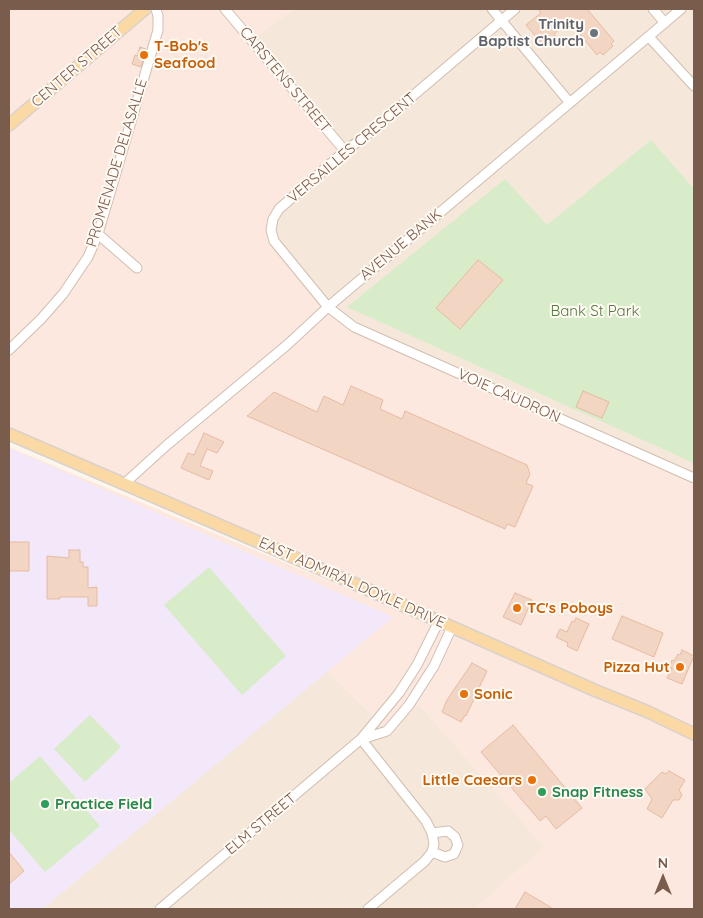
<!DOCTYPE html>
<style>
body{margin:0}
#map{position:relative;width:703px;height:918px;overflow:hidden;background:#fdf6ec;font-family:Quicksand,sans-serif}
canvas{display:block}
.frame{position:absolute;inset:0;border:10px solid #7a5c4d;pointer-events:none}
.north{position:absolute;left:638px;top:853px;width:50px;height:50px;-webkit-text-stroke:4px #fffaf3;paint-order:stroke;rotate:0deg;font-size:14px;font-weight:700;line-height:20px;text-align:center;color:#7a5c4d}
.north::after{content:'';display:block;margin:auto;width:18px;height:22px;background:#7a5c4d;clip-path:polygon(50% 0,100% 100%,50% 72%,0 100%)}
</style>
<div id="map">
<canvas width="703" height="918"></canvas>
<div class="frame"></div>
<div class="north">N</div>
</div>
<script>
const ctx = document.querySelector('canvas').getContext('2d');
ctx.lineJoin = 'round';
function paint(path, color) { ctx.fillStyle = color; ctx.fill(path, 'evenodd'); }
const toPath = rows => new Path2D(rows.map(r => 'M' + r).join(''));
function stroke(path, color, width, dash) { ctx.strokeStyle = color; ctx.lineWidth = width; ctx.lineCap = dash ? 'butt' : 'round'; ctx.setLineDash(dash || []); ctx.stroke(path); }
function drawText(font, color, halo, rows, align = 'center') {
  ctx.font = font + ' Quicksand,sans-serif'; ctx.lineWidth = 4; ctx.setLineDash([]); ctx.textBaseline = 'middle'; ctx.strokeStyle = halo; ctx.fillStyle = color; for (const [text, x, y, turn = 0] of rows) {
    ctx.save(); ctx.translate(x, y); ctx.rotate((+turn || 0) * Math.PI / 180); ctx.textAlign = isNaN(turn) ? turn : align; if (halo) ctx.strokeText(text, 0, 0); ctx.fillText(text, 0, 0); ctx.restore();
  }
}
paint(toPath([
 [294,9,694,9,694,477,354,327,328,307,274,241,251,40],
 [327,671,384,726,419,704,545,847,475,909,42,909]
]), '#f5e8da');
paint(toPath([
 [9,9,294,9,252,40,345,151,273,219,274,241,328,307,354,327,694,478,694,909,475,909,544,847,420,705,384,726,327,671,42,909,9,909,9,447,667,723,9,431]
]), '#fde8e0');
paint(toPath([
 [9,448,393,617,42,909,9,909]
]), '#f3e8fa');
paint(toPath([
 [651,140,694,189,694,463,347,307,505,179,547,225],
 [209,567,286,656,242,695,164,605],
 [90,715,121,747,85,782,54,749],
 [40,756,100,826,45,872,9,830,9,783]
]), '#d8ecc9');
const building = toPath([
 [538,9,587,9,614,41,611,44,613,46,603,55,600,52,597,55,569,21,554,34,556,36,544,46,526,25,541,13,538,9],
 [140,47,146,49,141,67,132,64,135,55,137,56,140,47],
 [478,260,503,280,460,329,436,308,478,260],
 [351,386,383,400,380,409,402,419,405,411,527,465,530,474,526,483,533,486,515,527,507,524,505,529,247,416,274,392,317,412,324,396,343,405,351,386],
 [583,391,609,402,602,418,576,407,583,391],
 [204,433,224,442,217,453,207,449,200,466,213,471,209,480,181,468,188,453,194,455,204,433],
 [9,542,29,542,29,571,9,571,9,542],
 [69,550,80,550,80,562,83,562,83,567,88,567,88,588,97,587,97,606,88,606,88,597,60,597,60,599,47,599,47,556,69,558,69,550],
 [515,593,532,600,521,625,503,617,515,593],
 [622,616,663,633,654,657,612,639,622,616],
 [576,618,589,624,577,651,567,646,568,643,556,637,560,629,567,632,572,621,574,622,576,618],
 [682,650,694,656,682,684,667,678,672,668,670,667,672,660,674,661,678,654,680,655,682,650],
 [472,663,487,671,466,716,465,715,461,722,442,712,447,700,472,663],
 [513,725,582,808,556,829,546,816,540,821,481,752,513,725],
 [669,771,685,780,679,790,682,795,679,800,673,800,662,818,647,809,652,799,645,789,662,772,666,774,669,771],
 [9,852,24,871,9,884,9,852],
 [525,892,542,902,553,909,515,909,525,892]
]);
paint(building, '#f3d5c3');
stroke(building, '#e6bba3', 1);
const minor = toPath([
 [225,9,345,151],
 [492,9,570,103],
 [515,9,368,134,345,151,279,209,273,219,271,230,274,241,328,307,354,327,694,478],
 [653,9,665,23],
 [649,37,694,86],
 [98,234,137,268],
 [9,350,41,319,63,294,88,257,98,234,158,30,158,16,156,9],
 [124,484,167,445,287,345,328,307,681,9],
 [361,739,426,821,432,833,434,844,432,852,425,861,368,909],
 [362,739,387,731,409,705,434,666,452,627],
 [432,852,445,857,454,854,458,845,455,837,448,831,432,833],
 [160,909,361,739,399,693,417,665,439,621]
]);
const major = toPath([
 [9,125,145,9],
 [9,434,346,580,594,690,646,711,694,734]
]);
stroke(minor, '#d1beb0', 11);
stroke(major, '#dad1cd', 14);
stroke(minor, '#fff', 9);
stroke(major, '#fbd9a5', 11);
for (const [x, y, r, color] of [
 [594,33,5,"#6b7280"],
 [144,55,5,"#e8710a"],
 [517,608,5,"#e8710a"],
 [680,667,5,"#e8710a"],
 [464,694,5,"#e8710a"],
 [532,780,5,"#e8710a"],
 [542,792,5,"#2e9e5b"],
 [45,804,5,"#2e9e5b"]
]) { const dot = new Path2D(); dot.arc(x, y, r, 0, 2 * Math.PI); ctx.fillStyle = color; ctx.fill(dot); stroke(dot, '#fffaf3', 2); }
drawText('bold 15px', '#5b616d', '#fffaf3', [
 ["Trinity",584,24],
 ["Baptist Church",584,41]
], 'right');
drawText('bold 15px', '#c56008', '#fffaf3', [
 ["T-Bob's",154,46],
 ["Seafood",154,63],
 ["TC's Poboys",527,608],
 ["Pizza Hut",670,667,"right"],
 ["Sonic",474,694],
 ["Little Caesars",522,780,"right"]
], 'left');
drawText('15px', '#7a5c4d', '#fffaf3', [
 ["CENTER STREET",77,67,-41],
 ["CARSTENS STREET",285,80,50],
 ["VERSAILLES CRESCENT",352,148,-40],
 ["PROMENADE DELASALLE",117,163,-73],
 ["AVENUE BANK",401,245,-40],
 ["VOIE CAUDRON",509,396,24],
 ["EAST ADMIRAL DOYLE DRIVE",352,583,24],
 ["ELM STREET",261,824,-40]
]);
drawText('15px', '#537a41', '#fffaf3', [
 ["Bank St Park",595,311]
]);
drawText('bold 15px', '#27864d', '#fffaf3', [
 ["Snap Fitness",552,792],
 ["Practice Field",55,804]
], 'left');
</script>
